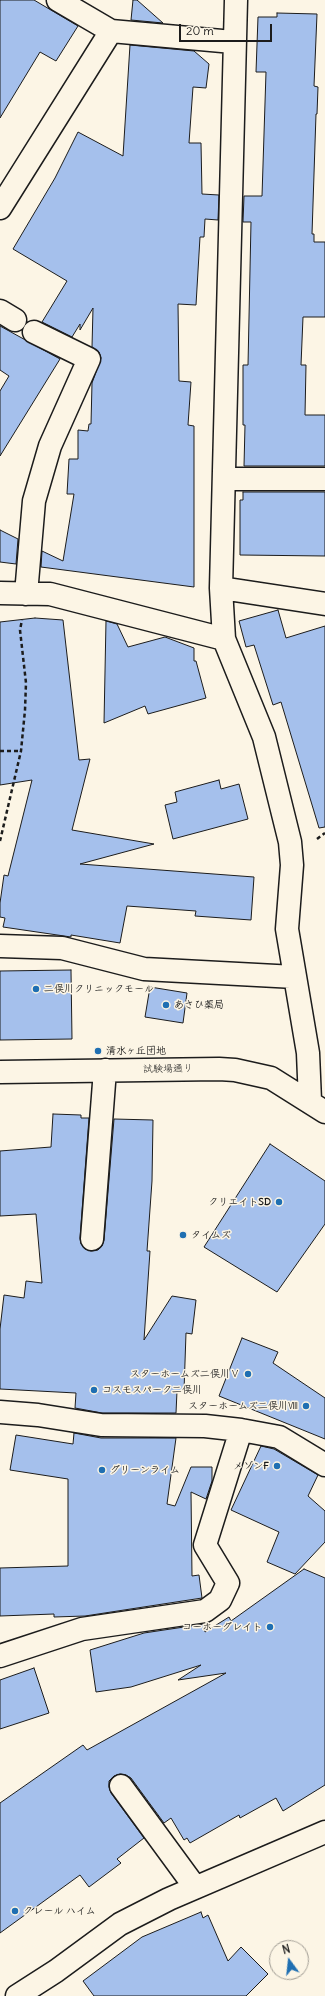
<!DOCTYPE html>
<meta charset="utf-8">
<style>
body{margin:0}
#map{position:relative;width:325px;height:1996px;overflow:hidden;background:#fcf5e5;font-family:Delius,sans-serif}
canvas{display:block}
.north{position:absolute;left:269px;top:1940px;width:40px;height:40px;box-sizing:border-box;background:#fcf5e5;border:1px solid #a29e95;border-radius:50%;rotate:345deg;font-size:11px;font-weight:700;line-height:16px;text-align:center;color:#1c1c1c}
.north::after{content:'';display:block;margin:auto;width:14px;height:18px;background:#1f6fb2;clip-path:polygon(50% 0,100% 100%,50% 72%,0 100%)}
.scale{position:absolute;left:179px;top:24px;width:93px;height:18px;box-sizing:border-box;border:2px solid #1c1c1c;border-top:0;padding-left:5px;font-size:12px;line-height:14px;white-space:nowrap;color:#1c1c1c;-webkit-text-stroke:3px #fcf5e5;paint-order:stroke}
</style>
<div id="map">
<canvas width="325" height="1996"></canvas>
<div class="north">N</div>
<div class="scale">20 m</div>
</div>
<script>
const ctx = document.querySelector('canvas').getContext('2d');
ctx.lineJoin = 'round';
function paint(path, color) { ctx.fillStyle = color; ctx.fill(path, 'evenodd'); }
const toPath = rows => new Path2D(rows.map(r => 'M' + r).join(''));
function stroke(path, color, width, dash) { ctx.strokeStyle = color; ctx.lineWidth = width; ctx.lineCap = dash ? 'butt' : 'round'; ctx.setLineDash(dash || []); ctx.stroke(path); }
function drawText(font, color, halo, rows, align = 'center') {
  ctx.font = font + ' Delius,"Klee One",sans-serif'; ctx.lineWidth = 3; ctx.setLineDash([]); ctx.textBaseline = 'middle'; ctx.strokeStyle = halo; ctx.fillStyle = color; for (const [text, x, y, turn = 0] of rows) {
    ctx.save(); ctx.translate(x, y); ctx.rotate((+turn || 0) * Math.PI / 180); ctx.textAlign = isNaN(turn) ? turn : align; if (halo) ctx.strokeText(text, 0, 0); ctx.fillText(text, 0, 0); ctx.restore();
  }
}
const building = toPath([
 [0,0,34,0,78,26,56,61,40,52,0,118,0,0],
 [133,0,137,0,163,23,131,20,133,0],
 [277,13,317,14,314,86,318,87,317,114,316,114,312,234,314,234,314,242,325,242,325,317,303,317,301,365,306,365,305,415,325,415,325,466,244,466,245,425,243,425,243,365,248,365,251,222,243,222,244,196,262,196,266,72,256,72,258,17,277,17,277,13],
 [130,45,194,51,209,64,206,88,193,87,189,143,201,143,202,194,219,195,218,220,205,219,204,237,200,237,196,305,178,304,179,381,191,382,188,425,194,426,194,587,41,567,42,551,63,561,74,494,67,494,69,459,78,459,78,430,88,431,89,424,91,424,92,383,101,358,99,352,92,347,93,308,80,330,80,324,72,337,42,322,67,281,13,249,55,178,78,132,123,156,130,45],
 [0,326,60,359,0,456,0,391,9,376,0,370,0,326],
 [243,492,325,492,325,556,240,555,240,500,243,500,243,492],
 [0,530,18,539,16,564,0,562,0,530],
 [278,610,286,638,325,626,325,827,319,828,281,702,273,705,254,645,246,647,239,621,278,610],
 [35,618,63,620,79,760,90,759,72,830,154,844,80,864,254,877,251,920,195,916,196,911,127,906,120,943,71,935,71,937,3,927,5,918,0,917,0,903,4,875,8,876,32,780,0,785,0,622,35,618],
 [106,621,117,624,128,647,165,637,194,648,194,661,196,661,206,698,148,714,145,706,104,723,106,621],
 [219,780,221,789,239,784,248,819,173,839,165,805,177,802,175,792,219,780],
 [71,970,72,1039,0,1040,0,971,71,970],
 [150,987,187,993,183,1023,145,1017,150,987],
 [53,1114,81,1115,81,1118,89,1118,80,1238,81,1244,85,1249,91,1251,98,1250,102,1246,104,1240,114,1119,153,1120,152,1181,147,1251,150,1251,144,1340,172,1296,196,1300,192,1334,186,1333,184,1391,177,1391,176,1413,102,1413,75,1408,76,1393,0,1389,0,1329,4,1295,24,1298,26,1281,42,1283,36,1214,0,1216,0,1151,51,1147,53,1114],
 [270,1144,325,1181,325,1224,277,1292,204,1247,270,1144],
 [242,1338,278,1352,273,1363,325,1398,325,1439,219,1396,242,1338],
 [74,1433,101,1438,176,1438,167,1504,175,1506,191,1467,212,1467,212,1481,206,1499,191,1492,192,1576,199,1575,202,1598,85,1616,54,1617,54,1614,0,1616,0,1568,68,1566,68,1479,10,1470,16,1435,73,1444,74,1433],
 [261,1446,274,1449,318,1475,308,1496,325,1511,325,1542,295,1574,267,1562,279,1532,231,1510,261,1446],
 [304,1569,325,1578,325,1785,283,1811,276,1798,240,1818,239,1815,190,1843,187,1838,184,1840,171,1818,164,1823,131,1778,126,1775,120,1774,114,1776,109,1781,109,1787,111,1793,144,1838,117,1859,121,1863,89,1887,80,1875,0,1933,0,1803,83,1745,87,1750,226,1673,178,1680,201,1665,131,1687,96,1692,90,1650,144,1633,204,1624,205,1632,229,1617,231,1621,304,1569],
 [34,1668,49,1713,0,1729,0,1680,34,1668],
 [201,1912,203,1918,208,1915,228,1961,241,1947,268,1974,246,1996,94,1996,83,1981,142,1937,201,1912]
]);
paint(building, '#a5c0ec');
stroke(building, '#1c1c1c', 1);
const minor = toPath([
 [58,0,111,31,233,42],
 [236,0,221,588,224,639,264,737,290,842,292,865,287,929,308,1053,310,1101],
 [0,208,111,31],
 [0,311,15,320],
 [224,479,325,479],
 [221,588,325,604],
 [0,593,50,594,224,639],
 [26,594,34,501,50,446,89,359,34,332],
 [0,946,62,948,144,969,295,977],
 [0,1072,219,1069,235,1070,271,1078,325,1112],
 [92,1239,105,1070],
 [0,1412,38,1415,101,1425,205,1426,241,1430,279,1437,325,1465],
 [0,1656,82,1629,205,1611,220,1600,228,1583,205,1545,241,1430],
 [121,1786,195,1887],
 [17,1996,56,1971,120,1924,169,1899,325,1832]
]);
stroke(minor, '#1c1c1c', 25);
stroke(toPath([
 [0,751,21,751],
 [317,839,325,833],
 [0,841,21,751,25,710,26,683,20,630,22,620]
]), '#1c1c1c', 2.5, [4, 3]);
stroke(minor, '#fcf5e5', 22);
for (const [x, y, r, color] of [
 [36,989,4,"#1f6fb2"],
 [166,1005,4,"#1f6fb2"],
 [98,1051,4,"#1f6fb2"],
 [279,1202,4,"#1f6fb2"],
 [183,1235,4,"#1f6fb2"],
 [248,1374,4,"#1f6fb2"],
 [94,1390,4,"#1f6fb2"],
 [306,1406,4,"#1f6fb2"],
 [277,1466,4,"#1f6fb2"],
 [102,1470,4,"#1f6fb2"],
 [270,1627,4,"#1f6fb2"],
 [15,1911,4,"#1f6fb2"]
]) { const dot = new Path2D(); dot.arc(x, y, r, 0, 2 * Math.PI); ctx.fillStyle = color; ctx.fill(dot); stroke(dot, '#fcf5e5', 1.5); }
drawText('bold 10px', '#1c1c1c', '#fcf5e5', [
 ["二俣川クリニックモール",44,989],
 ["あさひ薬局",174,1005],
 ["清水ヶ丘団地",106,1051],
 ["クリエイトSD",271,1202,"right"],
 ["タイムズ",191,1235],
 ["スターホームズ二俣川Ⅴ",240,1374,"right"],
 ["コスモスパーク二俣川",102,1390],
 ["スターホームズ二俣川Ⅷ",298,1406,"right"],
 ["メゾンF",269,1466,"right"],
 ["グリーンライム",110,1470],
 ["コーホーグレイト",262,1627,"right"],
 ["クレール ハイム",23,1911]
], 'left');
drawText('10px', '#1c1c1c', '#fcf5e5', [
 ["試験場通り",168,1069,-1]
]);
</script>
